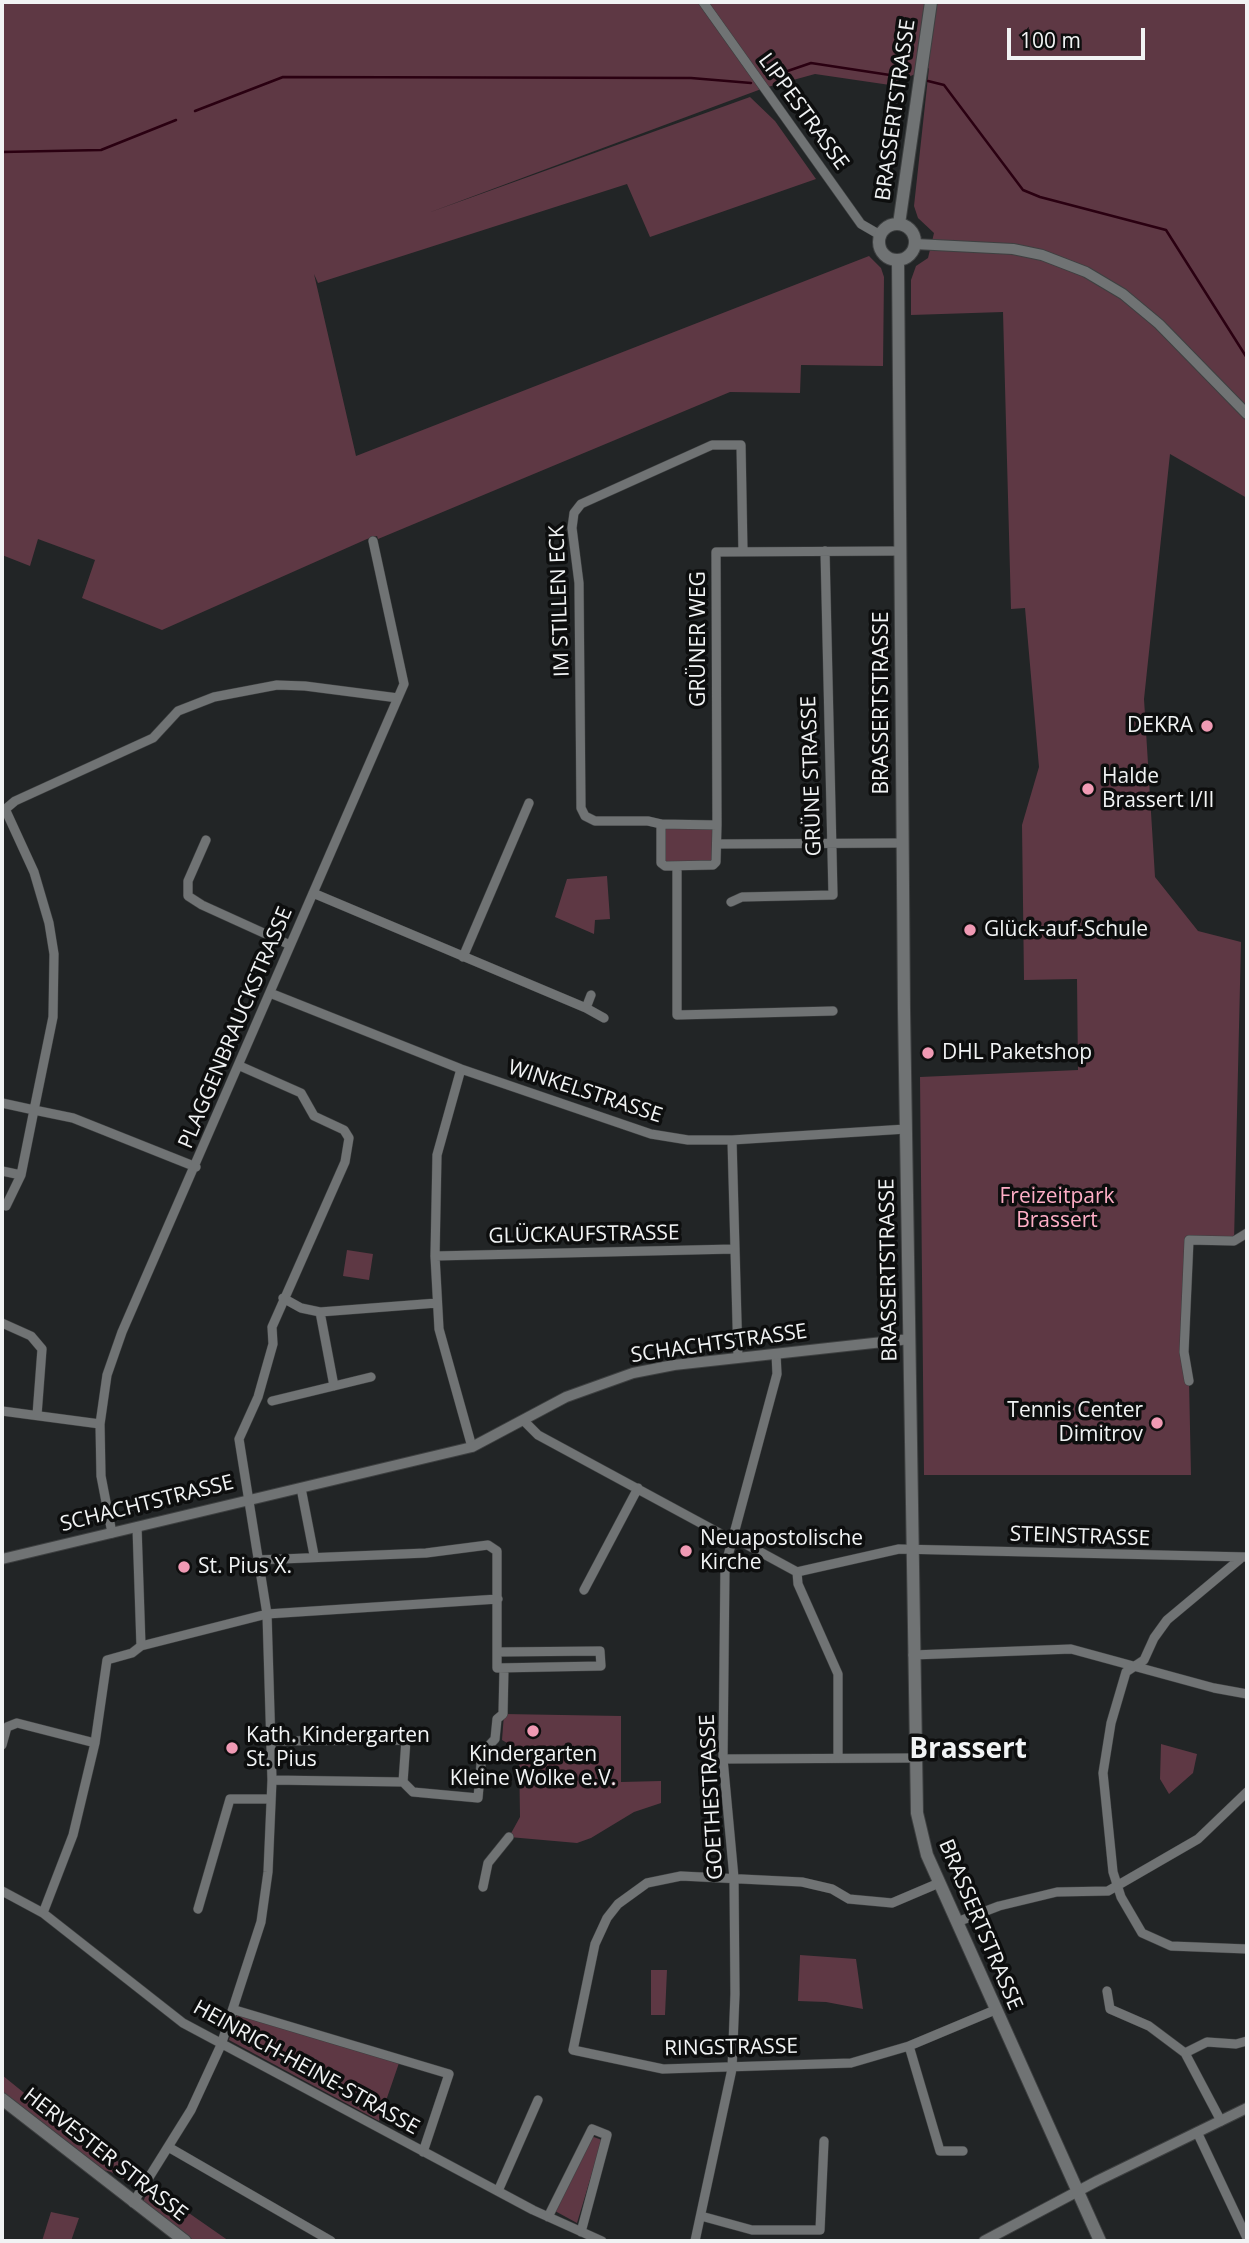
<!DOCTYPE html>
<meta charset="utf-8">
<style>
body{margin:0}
#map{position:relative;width:1249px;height:2243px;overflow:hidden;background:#222526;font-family:"Open Sans",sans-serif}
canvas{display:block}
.frame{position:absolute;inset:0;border:4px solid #f1f3f4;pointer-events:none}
.scale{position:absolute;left:1007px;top:28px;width:138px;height:32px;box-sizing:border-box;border:4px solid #f1f3f4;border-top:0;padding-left:9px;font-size:21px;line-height:24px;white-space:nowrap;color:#f1f3f4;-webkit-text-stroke:5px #0d0e0e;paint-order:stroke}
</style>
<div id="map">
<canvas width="1249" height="2243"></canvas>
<div class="frame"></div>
<div class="scale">100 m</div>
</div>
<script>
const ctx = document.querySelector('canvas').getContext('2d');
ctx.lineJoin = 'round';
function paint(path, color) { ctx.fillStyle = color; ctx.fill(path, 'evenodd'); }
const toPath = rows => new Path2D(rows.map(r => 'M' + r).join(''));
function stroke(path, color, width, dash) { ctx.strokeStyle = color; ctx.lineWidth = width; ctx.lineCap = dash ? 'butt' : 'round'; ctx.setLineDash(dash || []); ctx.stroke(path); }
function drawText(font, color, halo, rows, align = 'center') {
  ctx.font = font + ' "Open Sans",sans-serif'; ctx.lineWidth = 7; ctx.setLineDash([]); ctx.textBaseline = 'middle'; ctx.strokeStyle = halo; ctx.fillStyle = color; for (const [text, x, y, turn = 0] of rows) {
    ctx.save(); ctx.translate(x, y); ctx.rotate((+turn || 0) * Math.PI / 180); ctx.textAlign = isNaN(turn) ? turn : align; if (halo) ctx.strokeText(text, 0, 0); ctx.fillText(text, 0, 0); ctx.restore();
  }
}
paint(toPath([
 [2,2,1247,2,1247,498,1170,454,1144,699,1155,877,1198,931,1241,942,1234,1241,1190,1240,1184,1352,1189,1381,1191,1475,924,1475,920,1077,1078,1070,1077,979,1024,980,1022,825,1039,767,1025,608,1011,609,1003,312,911,315,911,280,916,266,928,258,934,233,918,218,914,206,929,68,890,85,815,74,764,88,428,213,750,97,775,121,816,179,650,237,627,184,318,283,314,274,356,456,869,256,881,268,884,277,883,366,801,365,800,393,730,392,378,539,377,536,367,539,162,630,82,598,95,560,38,539,30,566,2,555],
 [667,827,710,828,714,832,713,859,710,862,668,863,665,860,664,831],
 [607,876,610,919,595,920,594,934,555,917,567,879],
 [347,1250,373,1254,369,1280,343,1276],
 [504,1714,621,1716,621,1782,661,1781,661,1803,634,1812,591,1838,577,1843,509,1837,520,1817,519,1750,502,1740],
 [1161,1744,1197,1754,1193,1773,1169,1794,1160,1779],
 [800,1955,856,1959,863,2009,826,2002,798,2001],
 [651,1970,667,1970,665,2015,651,2015],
 [237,2015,399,2063,379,2121,229,2040],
 [2,2075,102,2156,106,2152,136,2176,143,2176,137,2187,111,2172,100,2169,2,2093],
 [591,2136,602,2140,577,2223,555,2211],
 [150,2186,229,2241,194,2241,143,2202],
 [51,2212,79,2218,71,2241,42,2241]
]), '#5e3844');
stroke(toPath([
 [770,77,811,63,903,77],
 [928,81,944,85,1023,190,1040,197,1166,230,1247,358],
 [195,111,283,77,691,78,751,83],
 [2,152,101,150,176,120]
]), '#2a0011', 2.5);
const minor = toPath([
 [703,2,861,224,880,235],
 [6,811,34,872,49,923,54,954,53,1017,34,1110,73,1118,196,1167],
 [2,812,15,801,153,738,178,711,214,697,277,685,305,686,398,698],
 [661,824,648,821,595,821,585,816,581,808,579,583,572,528,574,513,581,504,712,445,741,445,743,552],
 [661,824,717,825,716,862,713,865,665,866,661,863,661,824],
 [717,825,716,552,900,551],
 [206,840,188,881,188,896,202,905,290,945],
 [717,844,902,843],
 [677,866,677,1015,833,1011],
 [313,893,586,1008,604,1018],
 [731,902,742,897,833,895,825,551],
 [463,957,529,803],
 [270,993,461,1069,651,1134,688,1140,732,1140,906,1129],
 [586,1008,591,995],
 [461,1069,437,1155,435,1256,439,1329,472,1447],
 [2,1103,34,1110,21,1175,6,1206,2,1205],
 [732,1140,738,1358],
 [2,1171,21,1175],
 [435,1256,734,1249],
 [283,1298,301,1308,320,1312,437,1303],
 [320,1312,334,1386,371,1377],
 [2,1323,31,1336,42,1349,37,1415],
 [1189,1381,1184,1352,1189,1240,1234,1241,1247,1233],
 [272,1401,334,1386],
 [2,1411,100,1424],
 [524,1421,538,1435,732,1540,740,1541,797,1572,899,1549,1247,1557],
 [301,1488,314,1555],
 [112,1533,101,1476,100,1424,107,1375,122,1332,404,684,373,541],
 [1240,1559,1167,1620,1154,1638,1144,1660,1126,1672,1111,1723,1103,1773,1113,1872,1121,1897,1142,1933,1171,1946,1247,1949],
 [258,1560,426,1553,488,1545,497,1551,497,1668,601,1666,600,1651,497,1652],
 [797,1572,798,1584,838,1674,838,1758],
 [584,1590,638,1488],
 [141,1646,267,1614,498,1599],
 [913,1655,1071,1649,1214,1688,1247,1694],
 [272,1741,406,1740,403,1782,272,1780],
 [2,1745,7,1727,17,1723,95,1743],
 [723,1759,915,1758],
 [403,1782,413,1792,478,1798,482,1753,495,1739,497,1719,503,1714,504,1668],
 [939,1883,892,1903,849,1899,832,1889,802,1882,681,1876,647,1883,618,1904,607,1918,595,1944,573,2050,663,2069,851,2063,909,2046,995,2010],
 [483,1887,488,1863,509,1837],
 [2,1891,43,1913,183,2023,533,2210,602,2241],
 [198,1909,230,1799,271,1799],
 [43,1913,73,1835,95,1743,107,1660,132,1653,141,1646,137,1527],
 [957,1922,999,1906,1057,1892,1108,1891,1198,1839,1247,1792],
 [1107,1991,1110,2009,1149,2026,1185,2053,1221,2121],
 [235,2010,449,2074,423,2152],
 [909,2046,940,2151,963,2151],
 [1185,2053,1207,2042,1236,2044,1247,2041],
 [1197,2132,1247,2238],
 [170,2148,331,2241],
 [498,2191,538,2100],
 [133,2203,191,2110,221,2045,261,1922,268,1872,272,1780,267,1614,239,1439,258,1397,273,1344,272,1327,345,1162,349,1138,344,1130,314,1116,301,1093,240,1066],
 [701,2216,752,2230,820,2230,824,2141],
 [548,2217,592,2129,607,2135,581,2232],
 [695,2241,732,2069,735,1994,734,1878,723,1759,725,1567,777,1374,776,1354]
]);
const tertiary = toPath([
 [915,244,1013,249,1042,255,1086,272,1123,294,1159,324,1247,414],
 [2,1559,472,1447,566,1397,633,1373,674,1365,910,1339],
 [984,2241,1097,2181,1247,2108]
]);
const secondary = toPath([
 '879 242a18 18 0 1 1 36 0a18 18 0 1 1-36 0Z',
 [899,224,931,2],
 [898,261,904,1009,917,1813,927,1855,1100,2241],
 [2,2099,185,2241]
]);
stroke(minor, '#3e4041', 10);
stroke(tertiary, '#3e4041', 12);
stroke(secondary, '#3e4041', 14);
stroke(minor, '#707374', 9);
stroke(tertiary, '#707374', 10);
stroke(secondary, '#707374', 12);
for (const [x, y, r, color] of [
 [1207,726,7,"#f09ab4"],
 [1088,789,7,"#f09ab4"],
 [970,930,7,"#f09ab4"],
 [928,1053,7,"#f09ab4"],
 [1157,1423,7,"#f09ab4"],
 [686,1551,7,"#f09ab4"],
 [184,1567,7,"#f09ab4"],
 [533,1731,7,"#f09ab4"],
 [232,1748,7,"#f09ab4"]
]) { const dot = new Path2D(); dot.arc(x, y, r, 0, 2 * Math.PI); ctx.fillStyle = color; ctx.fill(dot); stroke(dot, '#0d0e0e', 2.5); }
drawText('21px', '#f1f3f4', '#0d0e0e', [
 ["BRASSERTSTRASSE",896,110,-82],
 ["LIPPESTRASSE",803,112,54],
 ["IM STILLEN ECK",560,601,-92],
 ["GRÜNER WEG",699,639,-90],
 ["BRASSERTSTRASSE",882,703,-90],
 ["GRÜNE STRASSE",812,776,-92],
 ["PLAGGENBRAUCKSTRASSE",236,1028,-67],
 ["WINKELSTRASSE",585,1092,18],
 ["GLÜCKAUFSTRASSE",584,1235,-1],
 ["BRASSERTSTRASSE",889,1270,-91],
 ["SCHACHTSTRASSE",719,1344,-8],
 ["SCHACHTSTRASSE",147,1504,-14],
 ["STEINSTRASSE",1080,1537,2],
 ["GOETHESTRASSE",712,1797,-93],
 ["BRASSERTSTRASSE",980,1925,67],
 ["RINGSTRASSE",731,2048,-1],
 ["HEINRICH-HEINE-STRASSE",306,2068,29],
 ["HERVESTER STRASSE",105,2155,38]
]);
drawText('21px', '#f1f3f4', '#0d0e0e', [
 ["DEKRA",1193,726,"right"],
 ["Halde",1102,777],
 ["Brassert I/II",1102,801],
 ["Glück-auf-Schule",984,930],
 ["DHL Paketshop",942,1053],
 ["Tennis Center",1143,1411,"right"],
 ["Dimitrov",1143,1435,"right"],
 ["Neuapostolische",700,1539],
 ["Kirche",700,1563],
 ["St. Pius X.",198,1567],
 ["Kath. Kindergarten",246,1736],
 ["St. Pius",246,1760],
 ["Kindergarten",533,1755,"center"],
 ["Kleine Wolke e.V.",533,1779,"center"]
], 'left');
drawText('21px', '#feaec6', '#0d0e0e', [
 ["Freizeitpark",1057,1197],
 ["Brassert",1057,1221]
]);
drawText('bold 28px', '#f1f3f4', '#0d0e0e', [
 ["Brassert",968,1750]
]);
</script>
